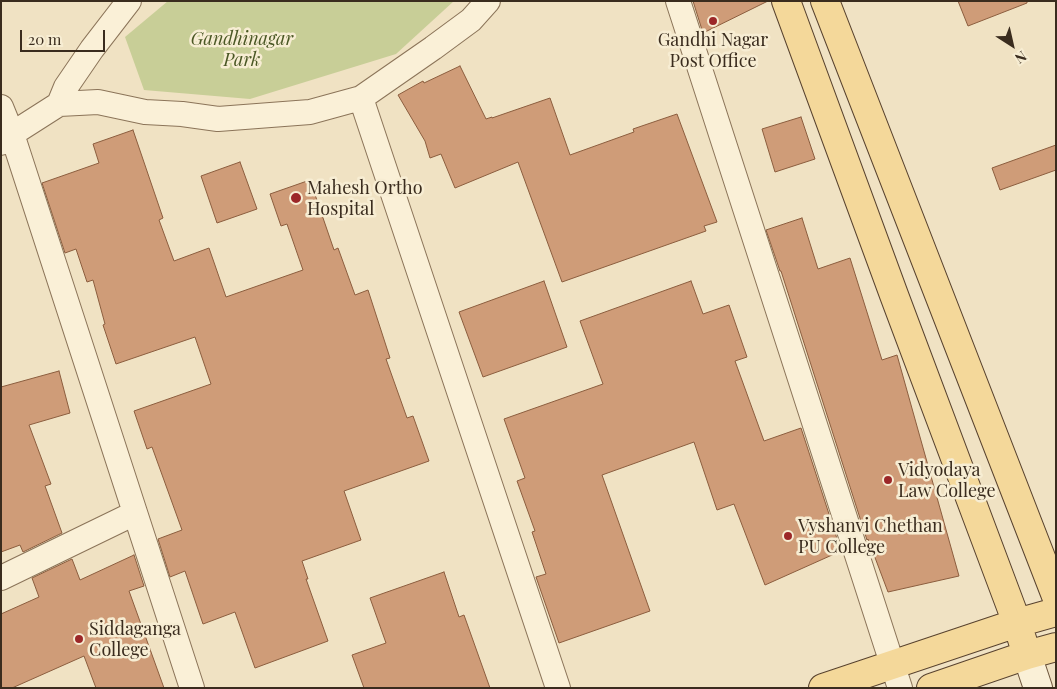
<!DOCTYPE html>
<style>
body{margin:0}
#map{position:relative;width:1057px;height:689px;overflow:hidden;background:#f0e2c3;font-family:"Playfair Display",serif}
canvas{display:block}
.frame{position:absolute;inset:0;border:2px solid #3a2c1e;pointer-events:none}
.north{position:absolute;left:987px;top:20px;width:50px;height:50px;-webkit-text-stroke:4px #f7edd3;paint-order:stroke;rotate:145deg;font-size:14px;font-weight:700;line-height:20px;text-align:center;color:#3a2c1e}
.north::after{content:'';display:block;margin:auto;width:18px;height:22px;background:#3a2c1e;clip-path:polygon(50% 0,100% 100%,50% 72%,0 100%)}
.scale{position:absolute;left:20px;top:30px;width:85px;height:22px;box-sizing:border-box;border:2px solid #3a2c1e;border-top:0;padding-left:6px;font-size:15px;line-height:18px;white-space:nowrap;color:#3a2c1e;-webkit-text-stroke:4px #f7edd3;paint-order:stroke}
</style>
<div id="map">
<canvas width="1057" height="689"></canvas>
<div class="frame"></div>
<div class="north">N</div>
<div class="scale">20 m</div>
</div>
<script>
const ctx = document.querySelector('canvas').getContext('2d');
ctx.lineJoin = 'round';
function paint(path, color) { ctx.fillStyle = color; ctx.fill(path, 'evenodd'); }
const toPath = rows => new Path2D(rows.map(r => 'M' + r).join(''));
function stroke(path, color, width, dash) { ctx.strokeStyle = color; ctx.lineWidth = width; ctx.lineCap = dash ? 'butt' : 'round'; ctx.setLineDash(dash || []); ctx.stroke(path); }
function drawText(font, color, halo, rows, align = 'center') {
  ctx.font = font + ' "Playfair Display",serif'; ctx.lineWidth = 5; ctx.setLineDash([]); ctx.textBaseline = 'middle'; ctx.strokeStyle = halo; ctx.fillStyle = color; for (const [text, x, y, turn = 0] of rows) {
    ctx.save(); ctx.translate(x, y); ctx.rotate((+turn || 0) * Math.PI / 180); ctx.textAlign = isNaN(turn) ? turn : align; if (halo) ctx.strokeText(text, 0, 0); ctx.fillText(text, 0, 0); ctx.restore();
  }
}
paint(toPath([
 [168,1,454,1,396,54,250,99,144,90,125,37]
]), '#c8ce97');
const building = toPath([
 [693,1,768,1,703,33,693,1],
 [958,1,1027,1,1027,3,968,26,958,1],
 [460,66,486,119,492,117,492,118,550,98,570,155,634,132,633,129,677,114,717,222,704,226,706,231,562,282,518,162,455,188,441,154,430,158,425,141,398,95,423,81,424,83,460,66],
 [801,117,815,159,775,172,762,129,801,117],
 [133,130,163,218,159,220,174,261,209,248,226,297,303,270,287,224,281,226,270,194,310,180,334,250,338,248,355,295,368,290,390,358,386,359,407,418,413,416,429,461,344,491,361,540,302,561,308,579,306,579,328,641,255,668,235,612,203,624,185,571,170,577,158,539,182,530,152,447,147,449,134,411,211,384,195,337,116,364,103,325,105,324,93,280,87,282,76,249,65,253,42,183,99,163,93,144,133,130],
 [1056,145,1056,170,1000,190,992,168,1056,145],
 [240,162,257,209,217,223,201,176,240,162],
 [802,218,818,269,850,258,882,360,897,355,959,576,888,592,868,539,867,540,781,271,780,271,766,230,802,218],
 [544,281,567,347,483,377,459,312,544,281],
 [691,281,703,314,729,305,747,357,735,361,764,441,801,428,841,551,765,585,734,504,717,510,694,442,602,475,650,611,559,643,536,577,546,574,532,532,535,531,517,481,525,478,504,419,603,384,580,321,691,281],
 [59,371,70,413,29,425,51,484,45,486,62,533,23,552,20,545,1,552,1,387,59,371],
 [134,555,144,586,129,591,164,688,96,688,84,656,12,688,1,688,1,614,39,597,32,578,72,559,80,580,134,555],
 [444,572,459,617,464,615,490,688,364,688,352,655,386,643,370,598,444,572]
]);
paint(building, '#cf9c78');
stroke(building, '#8b5d3e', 1);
const minor = toPath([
 [678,1,900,688],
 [361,98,558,688],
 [59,104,66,87,92,49,129,1],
 [1,107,12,134,1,143],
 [1,578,135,513],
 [192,688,12,134,59,104,98,102,145,112,182,114,218,119,310,112,361,98,433,48,471,20,488,1]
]);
const secondary = toPath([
 [1027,655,1038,688]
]);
const primary = toPath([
 [786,1,894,295,1017,623,1027,655],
 [825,1,1056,596],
 [823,688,1017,623,1056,612],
 [931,688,1027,655,1056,647]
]);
stroke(minor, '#8b7459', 26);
stroke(secondary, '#6d553c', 30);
stroke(primary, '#58422e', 30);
stroke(minor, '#faf0d7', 24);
stroke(secondary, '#faf0d7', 28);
stroke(primary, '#f4d89a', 28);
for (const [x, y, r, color] of [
 [713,21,5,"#9c2728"],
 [296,198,6,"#9c2728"],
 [888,480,5,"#9c2728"],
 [788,536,5,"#9c2728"],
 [79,639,5,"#9c2728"]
]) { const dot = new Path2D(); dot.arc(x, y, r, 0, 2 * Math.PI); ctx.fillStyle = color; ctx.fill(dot); stroke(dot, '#f7edd3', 2); }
drawText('italic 18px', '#4a5724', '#f7edd3', [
 ["Gandhinagar",242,39],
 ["Park",242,60]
]);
drawText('18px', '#3a2c1e', '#f7edd3', [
 ["Gandhi Nagar",713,40,"center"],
 ["Post Office",713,61,"center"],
 ["Mahesh Ortho",307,188],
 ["Hospital",307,209],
 ["Vidyodaya",898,470],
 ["Law College",898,491],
 ["Vyshanvi Chethan",798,526],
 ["PU College",798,547],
 ["Siddaganga",89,629],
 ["College",89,650]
], 'left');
</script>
